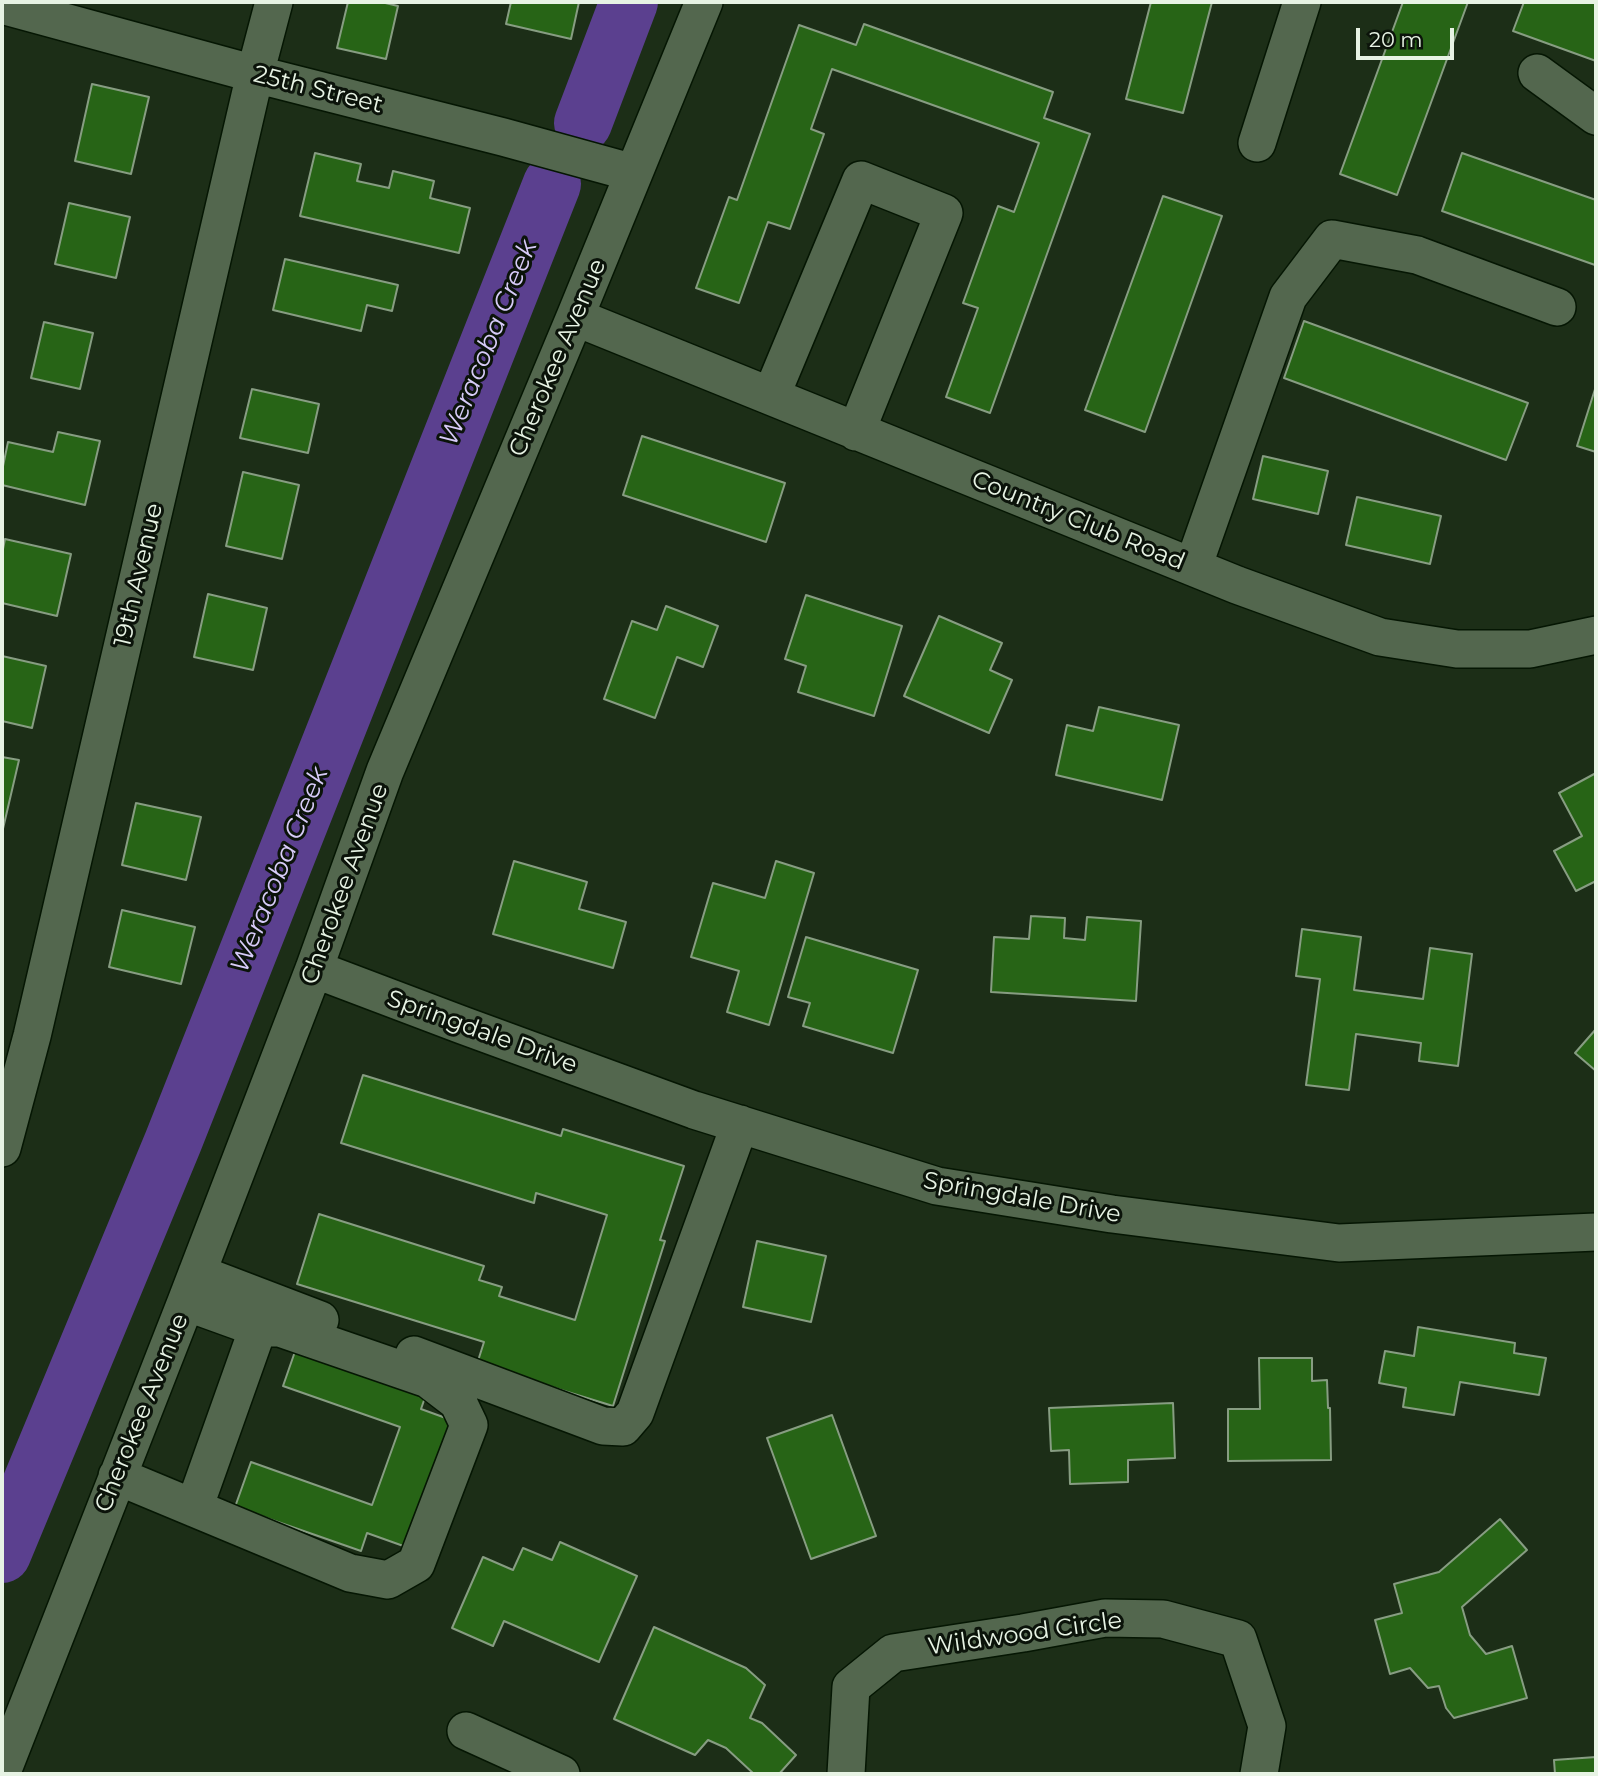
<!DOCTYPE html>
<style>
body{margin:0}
#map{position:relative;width:1598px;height:1776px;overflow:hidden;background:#1c2e17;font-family:Montserrat,sans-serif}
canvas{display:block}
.frame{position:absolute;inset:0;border:4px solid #e7f3e4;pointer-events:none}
.scale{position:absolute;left:1356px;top:28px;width:98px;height:32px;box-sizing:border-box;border:4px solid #e7f3e4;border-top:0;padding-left:9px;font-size:21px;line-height:24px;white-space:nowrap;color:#e7f3e4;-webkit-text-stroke:5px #0b130a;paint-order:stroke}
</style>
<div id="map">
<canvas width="1598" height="1776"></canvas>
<div class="frame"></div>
<div class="scale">20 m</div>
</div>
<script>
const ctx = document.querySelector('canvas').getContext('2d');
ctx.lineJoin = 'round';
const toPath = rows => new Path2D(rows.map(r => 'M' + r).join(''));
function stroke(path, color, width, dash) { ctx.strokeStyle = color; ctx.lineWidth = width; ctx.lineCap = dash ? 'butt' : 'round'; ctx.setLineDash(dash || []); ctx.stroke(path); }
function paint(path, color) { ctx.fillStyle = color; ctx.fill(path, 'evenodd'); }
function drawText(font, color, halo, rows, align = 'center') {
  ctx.font = font + ' Montserrat,sans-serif'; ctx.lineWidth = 6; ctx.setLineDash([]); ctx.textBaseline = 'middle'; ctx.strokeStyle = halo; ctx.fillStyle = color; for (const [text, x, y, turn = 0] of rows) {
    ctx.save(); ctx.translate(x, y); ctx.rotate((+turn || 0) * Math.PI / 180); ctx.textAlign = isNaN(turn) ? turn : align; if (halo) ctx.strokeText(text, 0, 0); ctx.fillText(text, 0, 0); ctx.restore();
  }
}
stroke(toPath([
 [583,123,629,2],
 [2,1554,173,1142,552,184]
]), '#5b408f', 58);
const building = toPath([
 [348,2,381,2,398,6,386,59,337,48,348,2],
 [511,2,579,2,571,39,506,24,511,2],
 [1151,2,1212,2,1183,113,1126,99,1151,2],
 [1403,2,1468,2,1397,195,1340,174,1403,2],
 [1524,2,1596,2,1596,61,1513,31,1524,2],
 [864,24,1053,92,1044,118,1090,134,990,413,946,397,978,308,963,303,998,206,1014,212,1039,143,832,69,811,129,824,134,790,229,768,222,739,303,696,288,729,197,737,200,799,25,856,45,864,24],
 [92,84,149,97,131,174,75,161,92,84],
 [315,153,361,164,357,181,389,188,393,171,434,181,430,198,470,208,459,253,300,216,315,153],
 [1462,153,1596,200,1595,265,1442,211,1462,153],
 [1163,196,1222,216,1145,432,1085,410,1163,196],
 [69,203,130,217,116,278,55,264,69,203],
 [285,259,398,285,392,311,367,305,361,331,273,310,285,259],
 [1304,321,1528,403,1506,460,1284,378,1304,321],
 [44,322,93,333,80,389,31,378,44,322],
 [1596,386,1596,452,1577,446,1596,386],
 [252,389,319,404,308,453,240,438,252,389],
 [58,432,100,441,85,505,2,485,2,471,8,442,53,452,58,432],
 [642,436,785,483,766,542,623,495,642,436],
 [1263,456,1328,471,1318,514,1253,499,1263,456],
 [243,472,299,485,282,559,226,546,243,472],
 [1357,497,1441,516,1430,564,1346,545,1357,497],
 [5,539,71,554,57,616,2,603,2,554,5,539],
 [208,594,267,608,253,670,194,657,208,594],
 [806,595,902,626,874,716,798,692,806,666,785,659,806,595],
 [666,606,718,626,703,667,677,657,655,718,604,699,632,621,657,630,666,606],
 [939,616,1002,643,990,670,1012,680,989,733,904,696,939,616],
 [2,656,46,666,32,728,2,721,2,656],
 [1099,707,1179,725,1162,800,1056,775,1067,725,1093,731,1099,707],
 [2,757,19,760,2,833,2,757],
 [1596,773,1596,881,1576,891,1554,851,1582,836,1559,793,1596,773],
 [136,803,201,817,186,880,122,865,136,803],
 [514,861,587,882,579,909,626,922,613,968,493,934,514,861],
 [776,861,814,873,769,1025,727,1012,739,971,691,957,713,883,765,898,776,861],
 [122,910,195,927,181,984,109,967,122,910],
 [1031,916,1065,918,1064,938,1085,940,1087,917,1141,921,1136,1001,991,992,994,937,1029,939,1031,916],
 [1302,929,1361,937,1354,990,1423,999,1430,948,1472,954,1458,1066,1419,1061,1421,1043,1356,1034,1349,1090,1306,1085,1320,979,1296,976,1302,929],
 [806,937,918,970,893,1053,803,1026,810,1003,788,997,806,937],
 [1596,1029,1596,1071,1575,1053,1596,1029],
 [363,1075,561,1136,563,1129,684,1166,660,1240,665,1241,613,1406,477,1364,484,1342,297,1284,319,1214,484,1266,479,1280,502,1287,499,1296,575,1320,607,1215,536,1193,534,1203,341,1143,363,1075],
 [757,1241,826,1256,811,1322,743,1307,757,1241],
 [1418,1327,1515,1343,1514,1353,1546,1358,1539,1395,1460,1382,1454,1415,1403,1407,1406,1388,1379,1383,1385,1351,1414,1356,1418,1327],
 [299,1340,429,1386,421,1409,454,1421,409,1548,367,1533,361,1551,235,1507,251,1462,372,1505,400,1427,283,1386,299,1340],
 [1259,1358,1312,1358,1312,1381,1327,1380,1328,1408,1330,1408,1331,1460,1228,1461,1228,1409,1260,1409,1259,1358],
 [1173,1403,1175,1458,1128,1460,1128,1482,1070,1484,1069,1450,1051,1451,1049,1408,1173,1403],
 [832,1415,876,1536,811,1559,767,1438,832,1415],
 [1500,1519,1527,1550,1462,1607,1470,1635,1486,1654,1512,1646,1527,1698,1454,1718,1446,1708,1439,1686,1428,1688,1410,1668,1390,1674,1375,1620,1402,1613,1394,1584,1439,1572,1500,1519],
 [560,1542,637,1576,599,1662,504,1621,493,1646,452,1628,483,1557,513,1570,523,1548,552,1560,560,1542],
 [654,1627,746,1668,765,1685,750,1718,762,1723,796,1755,779,1774,754,1774,726,1748,708,1740,695,1755,614,1719,654,1627],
 [1596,1757,1596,1774,1555,1774,1554,1760,1596,1757]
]);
paint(building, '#276416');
stroke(building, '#879d82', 2);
const minor = toPath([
 [2,5,255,74,503,137,634,173],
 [1537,73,1596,116],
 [1257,143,1302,2],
 [575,317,1237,585,1380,637,1457,649,1530,649,1596,635],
 [771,396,861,180,944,213,856,432],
 [1193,567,1288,297,1332,239,1417,255,1557,307],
 [314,969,462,1025,694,1110,937,1186,1112,1214,1339,1243,1596,1232],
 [2,1148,32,1036,255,74,274,2],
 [197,1273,320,1320],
 [414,1355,603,1426,623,1427,635,1413,740,1124],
 [117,1476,350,1573,388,1580,416,1564,469,1425,458,1402,428,1379,280,1328,258,1328,186,1302],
 [194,1508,258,1328],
 [466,1731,561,1774],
 [2,1772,186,1302,314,969,385,771,575,317,704,2],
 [846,1774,851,1687,893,1653,1023,1633,1105,1618,1163,1619,1238,1639,1267,1726,1259,1774]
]);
stroke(minor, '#051603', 40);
stroke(minor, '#53674e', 37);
drawText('24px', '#e7f3e4', '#0b130a', [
 ["25th Street",318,90,14],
 ["Cherokee Avenue",558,358,-67],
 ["Country Club Road",1078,521,22],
 ["19th Avenue",139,575,-77],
 ["Cherokee Avenue",345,884,-70],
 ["Springdale Drive",482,1032,20],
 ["Springdale Drive",1022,1198,10],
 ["Cherokee Avenue",142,1413,-68],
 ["Wildwood Circle",1025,1634,-8]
]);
drawText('italic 26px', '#d7cbf8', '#0b130a', [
 ["Weracoba Creek",489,343,-68],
 ["Weracoba Creek",280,870,-68]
]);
</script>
